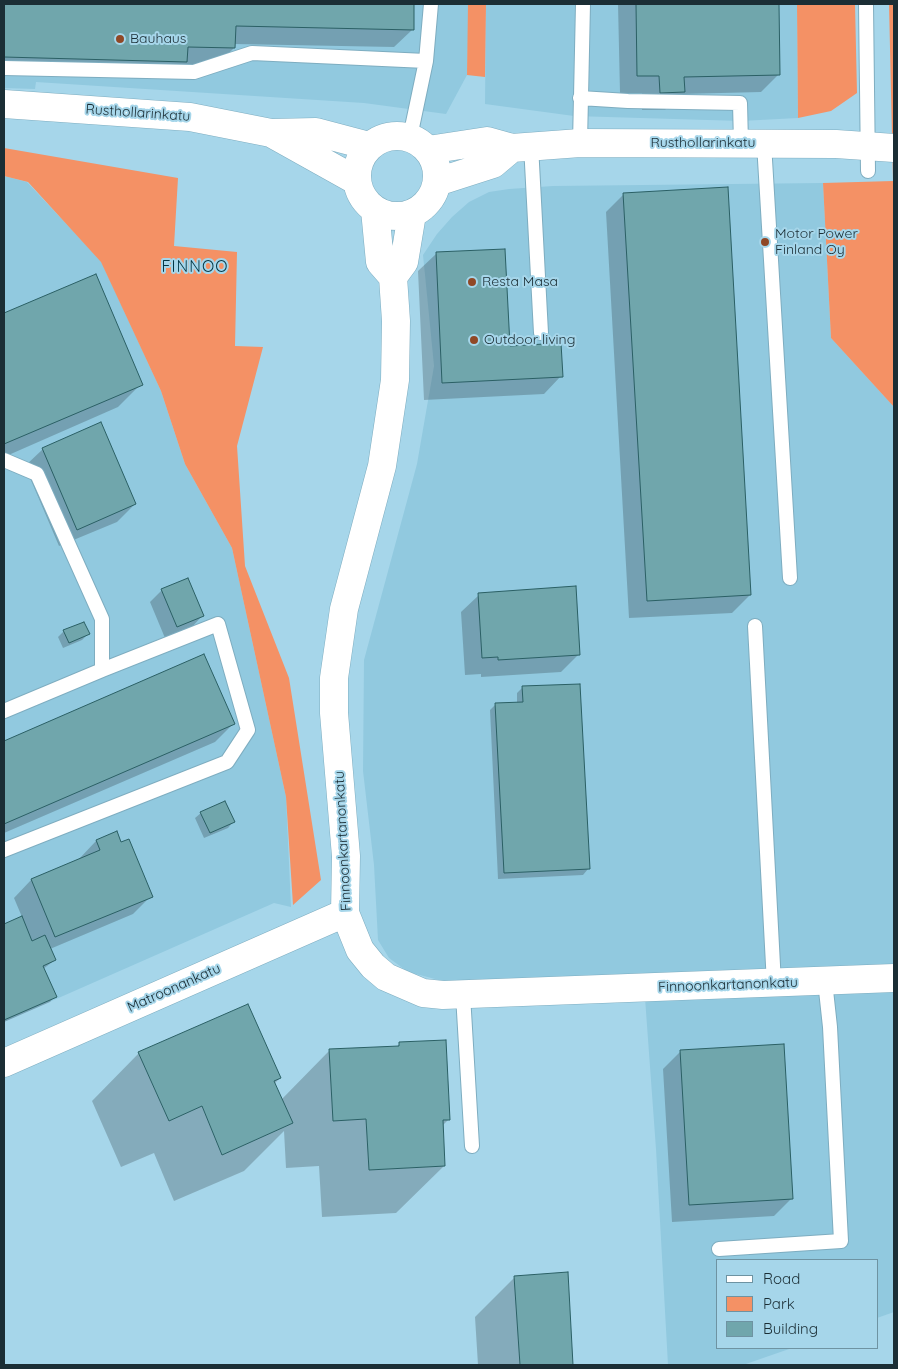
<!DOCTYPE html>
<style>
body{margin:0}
#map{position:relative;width:898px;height:1369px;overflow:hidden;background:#a6d6ea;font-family:Quicksand,sans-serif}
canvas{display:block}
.frame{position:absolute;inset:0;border:5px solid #1b2e35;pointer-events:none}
.legend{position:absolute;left:716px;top:1259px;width:162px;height:90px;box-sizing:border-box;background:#a6d6ea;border:1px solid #6e93a2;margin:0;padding:6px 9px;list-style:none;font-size:15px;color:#1b2e35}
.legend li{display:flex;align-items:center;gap:10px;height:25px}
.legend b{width:25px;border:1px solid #6e93a2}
</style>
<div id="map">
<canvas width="898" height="1369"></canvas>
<div class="frame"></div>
<ul class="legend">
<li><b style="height:6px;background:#fff"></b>Road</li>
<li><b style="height:14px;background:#f49165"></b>Park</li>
<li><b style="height:14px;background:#70a6ac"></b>Building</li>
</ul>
</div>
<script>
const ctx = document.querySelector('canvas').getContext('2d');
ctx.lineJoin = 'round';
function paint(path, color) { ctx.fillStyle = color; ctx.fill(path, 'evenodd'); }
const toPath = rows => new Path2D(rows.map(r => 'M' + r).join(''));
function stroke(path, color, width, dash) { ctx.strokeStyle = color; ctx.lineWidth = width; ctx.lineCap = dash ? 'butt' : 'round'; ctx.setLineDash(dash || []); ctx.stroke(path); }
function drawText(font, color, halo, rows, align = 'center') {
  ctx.font = font + ' Quicksand,sans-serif'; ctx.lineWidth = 4; ctx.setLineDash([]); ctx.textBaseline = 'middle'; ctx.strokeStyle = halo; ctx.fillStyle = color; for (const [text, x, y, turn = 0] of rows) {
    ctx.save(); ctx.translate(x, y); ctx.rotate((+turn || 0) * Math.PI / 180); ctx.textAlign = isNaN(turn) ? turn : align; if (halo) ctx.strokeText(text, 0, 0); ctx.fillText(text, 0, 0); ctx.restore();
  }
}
paint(toPath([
 [4,4,469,4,467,75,446,114,364,103,36,82,35,89,4,88],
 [486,4,797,4,798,118,741,121,574,116,485,104],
 [4,176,27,182,101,261,161,391,185,464,232,548,286,797,291,907,274,903,4,1022],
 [823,183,831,338,894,407,894,1312,877,1318,877,1260,717,1260,717,1348,792,1348,743,1365,668,1365,656,1149,644,984,443,981,408,972,389,958,378,940,374,865,363,771,364,660,417,464,434,366,423,255,437,234,452,217,469,202,489,192,509,189,553,186]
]), '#91c9df');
paint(toPath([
 [468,4,486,4,485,77,467,75],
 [797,4,855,4,857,93,831,111,798,118],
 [889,4,894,4,894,407,831,338,823,183,893,181],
 [4,148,178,178,174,246,237,252,235,346,263,347,237,446,245,566,289,678,321,880,293,905,286,797,232,548,185,464,161,391,101,262,28,182,4,176]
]), '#f49165');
paint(toPath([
 [4,4,413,4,412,30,394,47,234,44,234,48,216,66,183,65,168,79,4,75],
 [618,4,777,4,779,74,761,92,682,94,665,110,642,110,642,93,620,93],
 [624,194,750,595,732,613,629,618,606,212],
 [504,250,509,347,561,376,544,394,424,400,418,271,436,254],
 [95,276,141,384,118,407,4,457,4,314],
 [43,449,135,504,117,522,59,546,25,466],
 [162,590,202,616,191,628,165,638,150,602],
 [479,595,579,654,561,672,481,677,481,674,465,675,461,612],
 [64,631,88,634,82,640,63,648,58,637],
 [204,656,233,724,215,742,4,833,4,743],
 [522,688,588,869,583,875,498,879,490,710,496,704,517,703,517,693],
 [201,813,233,822,228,828,204,838,195,818],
 [96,841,121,843,151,896,133,914,50,949,55,960,43,969,55,996,50,1002,4,1022,4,925,22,917,14,898,31,880,79,860,79,859],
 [400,1044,449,1119,442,1126,444,1166,396,1213,322,1217,319,1166,286,1168,284,1131,244,1171,174,1201,154,1153,121,1167,92,1101,139,1053,280,1078,274,1084,281,1100,329,1051,396,1047],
 [681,1051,792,1198,774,1216,672,1222,663,1069],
 [567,1273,572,1365,478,1365,475,1317,515,1277]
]), '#0003');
const building = toPath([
 [4,4,414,4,414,30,236,26,235,48,188,47,187,62,4,57,4,4],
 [636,4,779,4,780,75,684,77,685,92,660,93,659,76,637,76,636,4],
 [728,187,751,595,647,601,623,193,728,187],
 [505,249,510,346,561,343,563,377,442,383,436,252,505,249],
 [96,274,143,385,4,444,4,313,96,274],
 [101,422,136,504,77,530,42,448,101,422],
 [188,578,204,616,177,627,161,589,188,578],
 [576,586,580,655,498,660,498,657,482,658,478,593,576,586],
 [84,622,90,634,69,643,63,630,84,622],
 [204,654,235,724,4,824,4,741,204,654],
 [580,684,590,869,504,873,495,703,523,702,522,686,580,684],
 [225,801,235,822,210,833,200,812,225,801],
 [117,831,121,842,129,839,153,897,55,937,31,879,100,850,96,840,117,831],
 [22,916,32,941,45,935,56,960,43,966,57,997,4,1020,4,924,22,916],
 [248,1004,281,1078,274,1081,293,1123,222,1155,202,1106,169,1121,138,1052,248,1004],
 [446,1040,450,1120,443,1120,445,1166,369,1170,366,1119,333,1121,329,1049,399,1046,399,1042,446,1040],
 [784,1044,793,1199,689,1205,680,1050,784,1044],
 [568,1272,573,1365,520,1365,514,1276,568,1272]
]);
paint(building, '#70a6ac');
stroke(building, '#2b6065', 1);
const service = toPath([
 [866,4,868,171],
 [4,68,194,72,252,53,426,61],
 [580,98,628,101,740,103,741,143],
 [410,137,426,61,431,4],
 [580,143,583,4],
 [764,143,790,578],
 [531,145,541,333],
 [4,460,37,474,102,619,102,670,4,711],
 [755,626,774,984],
 [4,850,227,762,248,730,218,624,102,670],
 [463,995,472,1146],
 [719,1249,841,1241,830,1027,825,981]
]);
const minor = toPath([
 [4,104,190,117,271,133,316,132,369,146],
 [271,133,357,181],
 '357 176a40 40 0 1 1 80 0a40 40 0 1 1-80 0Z',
 [428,150,487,141,512,148,580,143,836,144,894,148],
 [437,182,493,164,512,148],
 [375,210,380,262,393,277,396,321,395,380,382,466,344,609,334,678,334,713,346,856,345,913,360,950,373,966,386,977,423,993,443,995,894,978],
 [393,277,404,262,412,214],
 [4,1063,345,913]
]);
stroke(service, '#7eadc0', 16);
stroke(minor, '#7eadc0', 29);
stroke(service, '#fff', 14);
stroke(minor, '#fff', 28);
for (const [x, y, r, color] of [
 [120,39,5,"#904826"],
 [765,242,5,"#904826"],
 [472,282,5,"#904826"],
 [474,340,5,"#904826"]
]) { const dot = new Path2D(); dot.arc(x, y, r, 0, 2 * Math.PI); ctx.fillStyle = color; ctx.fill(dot); stroke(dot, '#a6d6ea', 2); }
drawText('14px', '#1b2e35', '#a6d6ea', [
 ["Bauhaus",130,39],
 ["Motor Power",775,234],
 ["Finland Oy",775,250],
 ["Resta Masa",482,282],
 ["Outdoor living",484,340]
], 'left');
drawText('14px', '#1b2e35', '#a6d6ea', [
 ["Rusthollarinkatu",138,113,4],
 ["Rusthollarinkatu",703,143],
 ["Finnoonkartanonkatu",343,841,-93],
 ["Finnoonkartanonkatu",728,985,-2],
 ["Matroonankatu",174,988,-24]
]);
ctx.letterSpacing = '1px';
drawText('16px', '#023645', '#a6d6ea', [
 ["FINNOO",195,267]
]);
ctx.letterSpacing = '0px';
</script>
